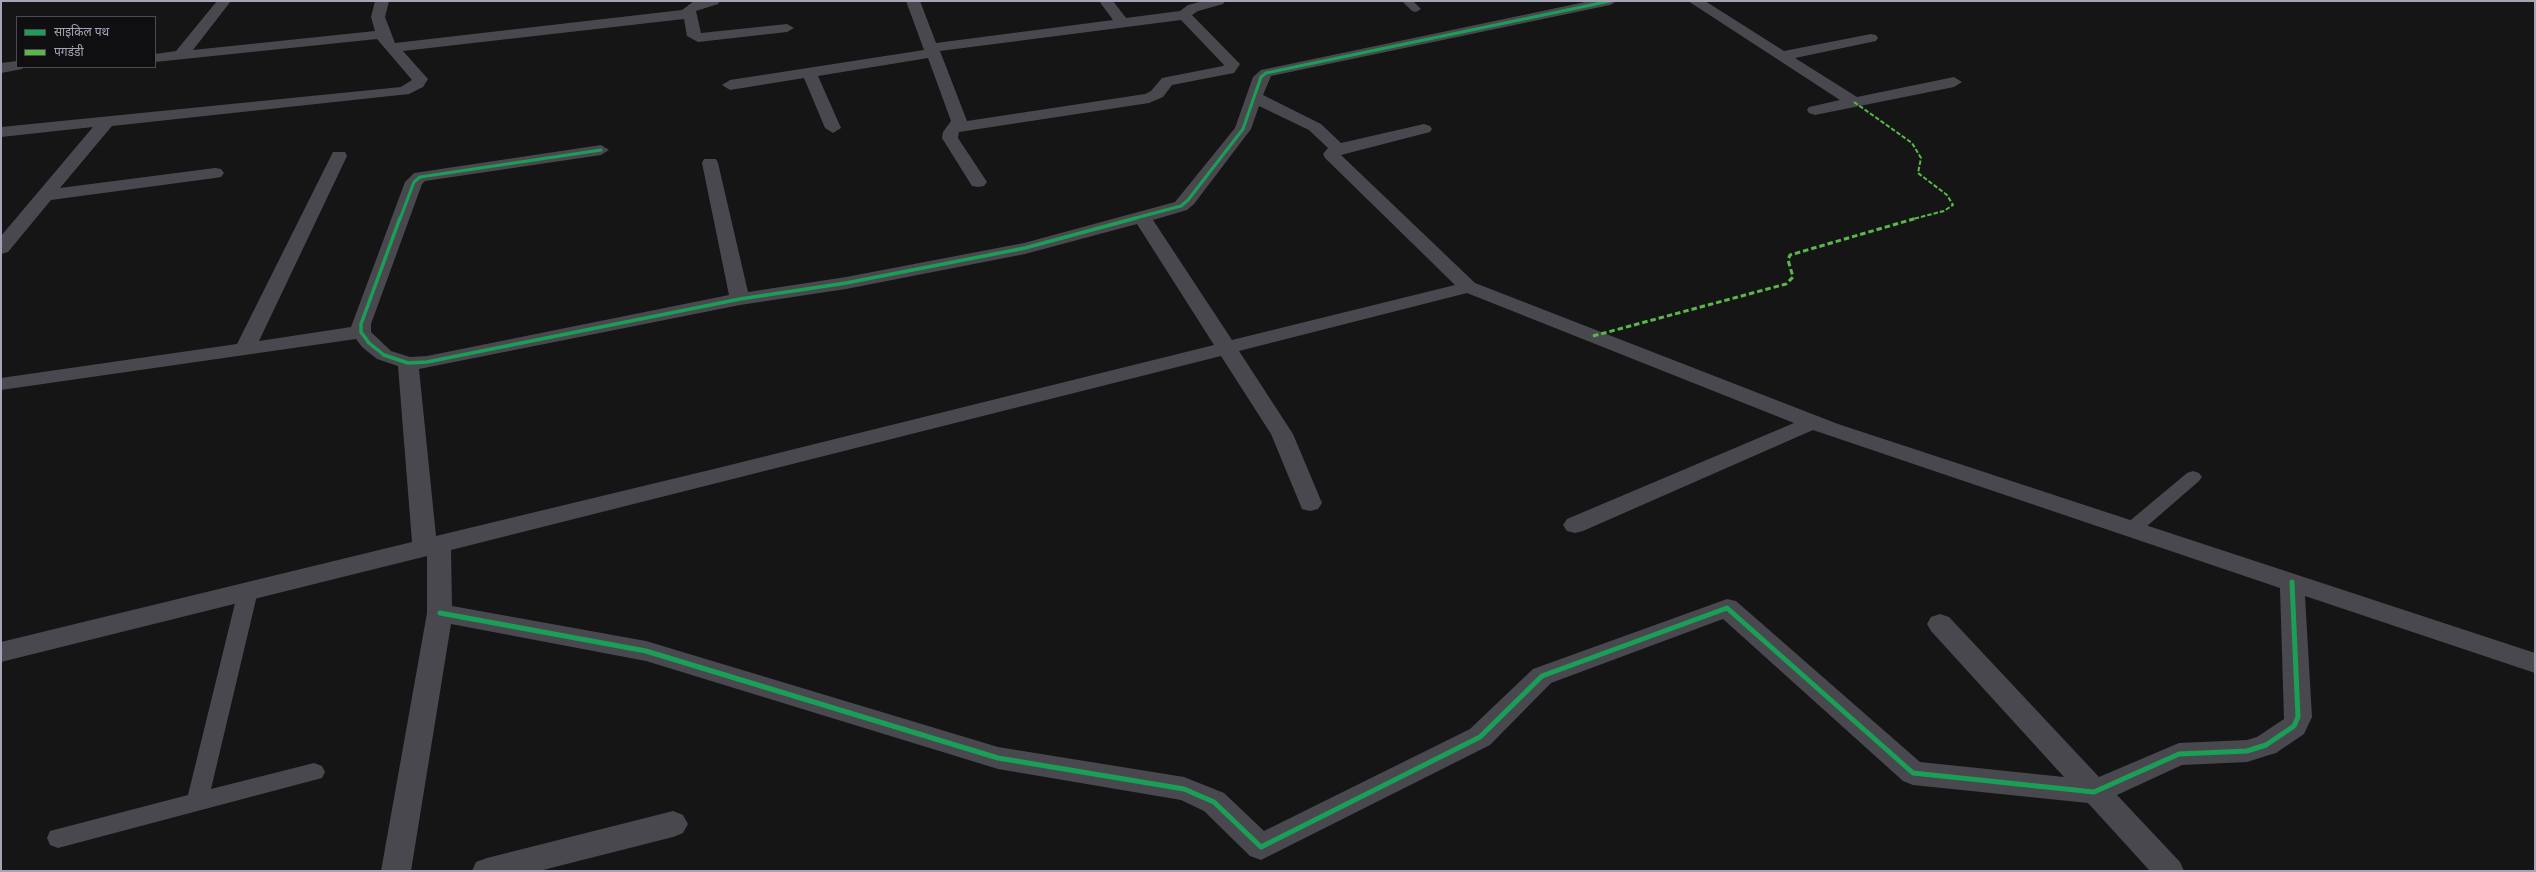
<!DOCTYPE html>
<meta charset="utf-8">
<style>
body{margin:0}
#map{position:relative;width:2536px;height:872px;overflow:hidden;background:#151515;font-family:"Open Sans","Noto Sans Devanagari",sans-serif}
canvas{display:block}
.frame{position:absolute;inset:0;border:2px solid #a4a6b7;pointer-events:none}
.legend{position:absolute;left:16px;top:16px;width:140px;height:52px;box-sizing:border-box;background:#0f0f11;border:1px solid #4b4b53;margin:0;padding:5px 7px;list-style:none;font-size:12px;color:#a4a6b7}
.legend li{display:flex;align-items:center;gap:8px;height:20px}
.legend b{width:20px;border:1px solid #4b4b53}
</style>
<div id="map">
<canvas width="2536" height="872"></canvas>
<div class="frame"></div>
<ul class="legend">
<li><b style="height:5px;background:#1a9f57"></b>साइकिल पथ</li>
<li><b style="height:5px;background:#58b947"></b>पगडंडी</li>
</ul>
</div>
<script>
const ctx = document.querySelector('canvas').getContext('2d');
ctx.lineJoin = 'round';
const toPath = rows => new Path2D(rows.map(r => 'M' + r).join(''));
function paint(path, color) { ctx.fillStyle = color; ctx.fill(path, 'evenodd'); }
function stroke(path, color, width, dash) { ctx.strokeStyle = color; ctx.lineWidth = width; ctx.lineCap = dash ? 'butt' : 'round'; ctx.setLineDash(dash || []); ctx.stroke(path); }
paint(toPath([
 [1402,1,1413,1,1421,9,1416,12,1412,11,1402,1],
 [2193,471,2199,473,2202,477,2199,481,2138,534,2132,535,2126,534,2123,529,2126,524,2187,473,2193,471],
 [248,584,255,586,258,591,211,789,314,763,322,766,325,772,322,778,58,848,50,845,47,838,50,831,188,795,238,591,241,586,248,584]
]), '#49484e');
paint(toPath([
 [217,1,231,1,193,50,375,31,371,17,375,1,389,1,385,17,395,43,682,10,694,1,720,1,718,4,696,11,701,33,787,24,794,28,787,32,698,42,687,36,684,19,403,51,428,79,423,87,409,94,112,126,60,188,215,168,221,169,224,173,221,177,215,178,51,200,8,252,1,254,1,236,93,127,1,137,1,127,401,87,412,80,377,39,155,62,155,54,176,51,217,1],
 [906,1,920,1,936,43,1113,20,1099,1,1113,1,1126,18,1180,11,1188,5,1203,1,1225,1,1223,4,1198,11,1192,15,1240,64,1234,73,1172,85,1163,97,1149,103,959,132,958,138,987,182,984,186,978,187,972,186,942,138,943,132,951,121,928,58,818,76,841,128,833,133,825,128,804,78,730,90,722,85,730,80,924,50,906,1],
 [1181,20,1224,65,1223,66,1162,78,1151,91,1145,94,967,121,940,51,1181,20],
 [1590,1,1617,1,1610,5,1271,76,1263,95,1321,124,1341,143,1424,124,1430,126,1432,129,1430,132,1341,155,1475,283,1838,424,2535,653,2535,673,2305,596,2312,717,2304,734,2276,753,2266,756,2247,762,2182,765,2117,795,2180,862,2184,871,2150,871,2088,803,1913,785,1903,781,1723,619,1551,683,1490,745,1261,860,1250,856,1204,811,1181,800,998,769,646,661,451,624,411,871,381,871,427,613,427,556,1,662,1,642,412,542,398,366,377,359,362,347,356,339,1,390,1,378,237,344,333,152,345,152,347,156,259,341,351,327,405,182,414,173,601,145,609,150,601,155,425,181,422,184,371,324,371,332,391,351,410,357,427,356,729,295,702,163,704,159,716,159,718,163,748,292,846,277,1024,243,1175,202,1235,128,1253,77,1261,70,1590,1],
 [1259,106,1309,130,1328,148,1323,154,1325,158,1455,285,1232,340,1153,220,1187,210,1194,204,1251,129,1259,106],
 [1137,224,1214,345,722,467,436,536,419,369,740,305,846,289,1025,254,1137,224],
 [1467,293,1794,423,1567,519,1563,525,1567,531,1575,533,1583,531,1813,430,2280,588,2284,719,2257,737,2247,740,2179,743,2099,777,1949,617,1940,614,1931,617,1927,624,1931,631,2064,777,1920,762,1736,601,1727,599,1533,669,1470,729,1264,831,1224,793,1184,777,998,747,646,641,452,606,451,550,1221,356,1271,434,1302,509,1310,511,1318,509,1322,503,1293,434,1239,351,1467,293],
 [1688,1,1705,1,1784,51,1871,34,1876,35,1878,38,1876,41,1795,58,1857,97,1954,77,1962,82,1954,87,1815,115,1809,113,1807,110,1809,107,1840,100,1688,1],
 [17,61,17,67,24,67,22,69,1,73,1,63,17,61],
 [673,811,683,815,688,824,683,833,673,837,539,871,472,871,476,862,487,858,673,811]
]), '#49484e');
stroke(toPath([
 [1854,102,1912,143,1921,158,1918,173,1947,195,1953,205,1944,211,1913,219]
]), '#58b947', 2, [4.5, 2]);
stroke(toPath([
 [1593,336,1786,284,1793,277,1788,260,1790,255,1917,218]
]), '#58b947', 3, [5.5, 3]);
stroke(toPath([
 [400,219,414,182,420,177,601,150],
 [1132,219,1181,206,1188,200,1243,129,1261,77,1266,73,1610,1]
]), '#1a9f57', 3);
stroke(toPath([
 [400,218,361,324,361,332,369,343,384,355,408,363,427,362,740,299,846,283,1025,248,1136,218]
]), '#1a9f57', 3.5);
stroke(toPath([
 [440,613,646,651,998,758,1184,789,1214,802,1261,847,1480,737,1542,676,1727,608,1913,773,2094,792,2179,754,2247,751,2266,745,2294,726,2298,717,2292,582]
]), '#1a9f57', 5);
</script>
